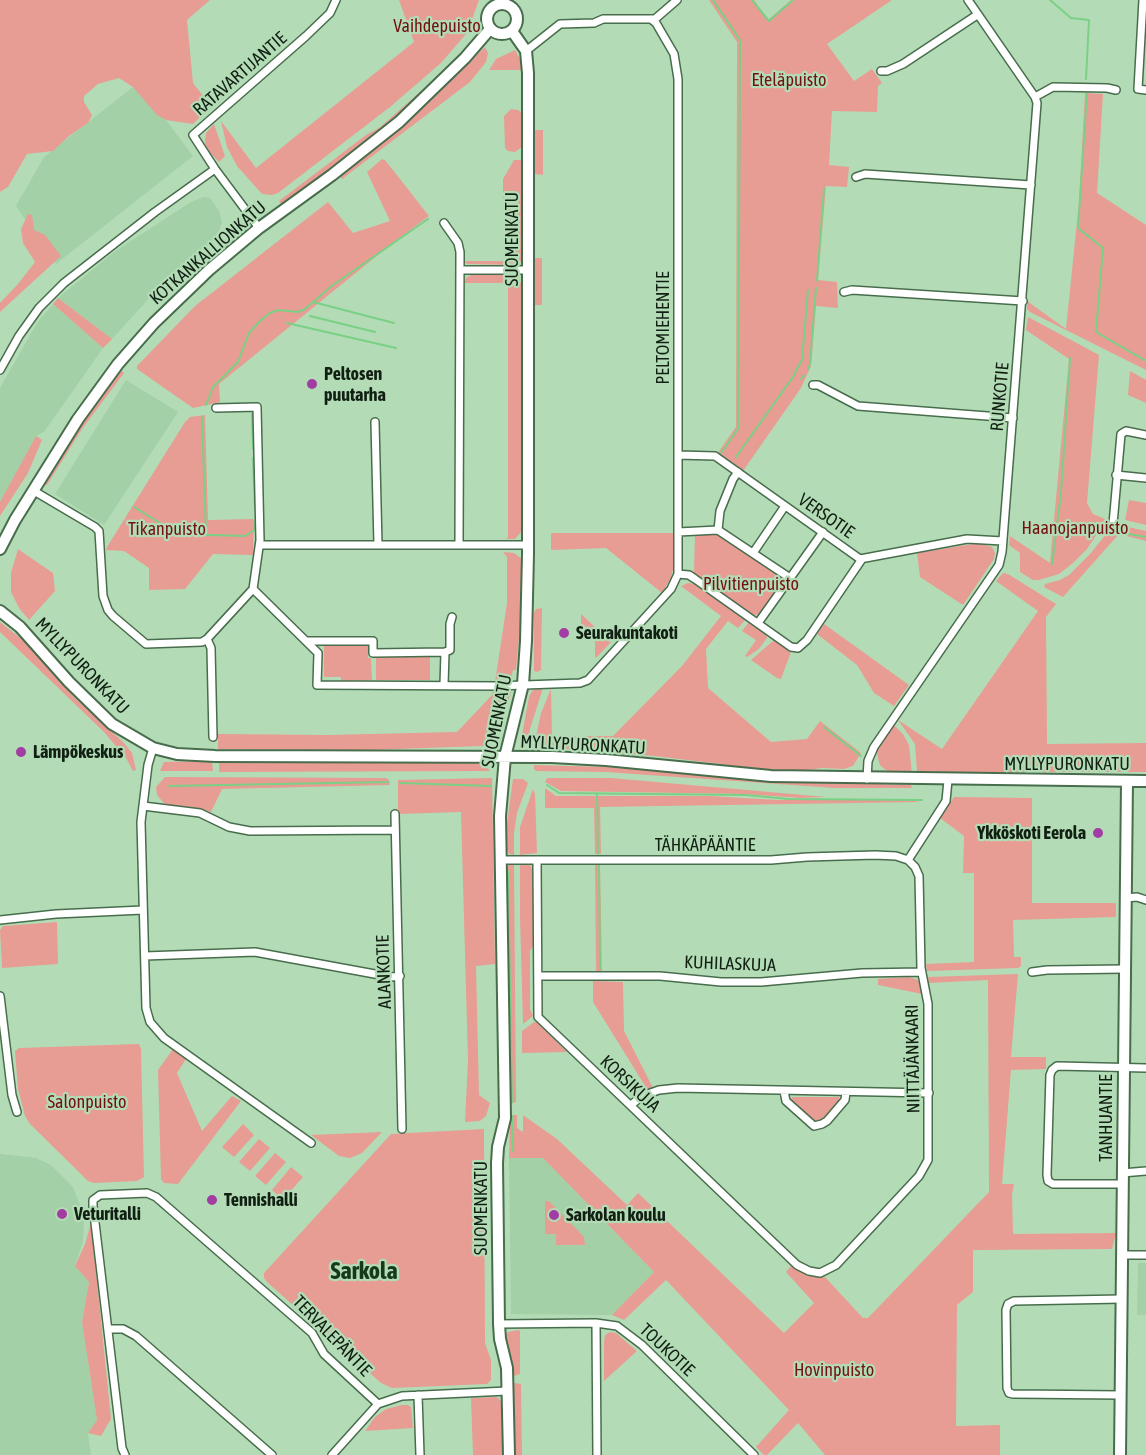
<!DOCTYPE html>
<meta charset="utf-8">
<style>
body{margin:0}
canvas{display:block;background:#b3dcb6}
</style>
<canvas width="1146" height="1455"></canvas>
<script>
const ctx = document.querySelector('canvas').getContext('2d');
ctx.lineJoin = 'round';
function paint(path, color) { ctx.fillStyle = color; ctx.fill(path, 'evenodd'); }
const toPath = rows => new Path2D(rows.map(r => 'M' + r).join(''));
function stroke(path, color, width, dash) { ctx.strokeStyle = color; ctx.lineWidth = width; ctx.lineCap = dash ? 'butt' : 'round'; ctx.setLineDash(dash || []); ctx.stroke(path); }
function drawText(font, color, halo, rows, align = 'center') {
  ctx.font = font + ' "Asap Condensed",sans-serif'; ctx.lineWidth = 4.5; ctx.setLineDash([]); ctx.textBaseline = 'middle'; ctx.strokeStyle = halo; ctx.fillStyle = color; for (const [text, x, y, turn = 0] of rows) {
    ctx.save(); ctx.translate(x, y); ctx.rotate((+turn || 0) * Math.PI / 180); ctx.textAlign = isNaN(turn) ? turn : align; if (halo) ctx.strokeText(text, 0, 0); ctx.fillText(text, 0, 0); ctx.restore();
  }
}
paint(toPath([
 [138,83,193,156,56,264,16,206,44,157],
 [204,197,210,198,219,211,222,222,219,231,213,241,166,280,112,339,58,298,114,252,191,202],
 [53,304,103,348,44,432,36,436,0,502,0,388,37,323],
 [126,380,178,412,104,525,55,494],
 [0,1154,36,1158,51,1165,73,1187,82,1210,84,1223,83,1242,75,1265,89,1282,82,1322,97,1420,88,1433,91,1455,0,1455],
 [509,1158,543,1158,654,1272,612,1315,511,1314],
 [1138,1263,1146,1263,1146,1315,1137,1315]
]), '#a3d0a6');
paint(toPath([
 [0,0,210,0,187,20,193,83,211,106,193,124,166,120,157,115,133,87,119,78,98,84,84,96,84,102,92,115,88,123,69,136,53,151,27,154,8,187,0,192],
 [399,0,479,0,467,33,441,63,390,107,278,193,272,195,262,194,237,166,227,147,221,121,256,168,414,42],
 [709,0,754,0,768,20,791,0,892,0,827,44,854,81,872,69,882,83,878,86,877,112,832,111,829,165,849,167,847,187,826,186,818,280,837,282,838,308,816,306,811,366,801,388,743,471,717,454,736,427,737,42],
 [485,47,488,53,486,62,470,82,342,179,340,177,404,124],
 [515,50,521,61,521,70,489,70,496,59],
 [436,78,384,128,334,167,281,204,279,201,366,135,379,128],
 [1085,93,1103,94,1097,193,1146,225,1146,370,1030,312,1027,309,1027,301,1066,329,1079,202],
 [511,109,518,110,522,113,522,147,515,152,508,151,505,148,504,116],
 [214,124,225,156,219,162,207,149,205,143,206,133],
 [535,130,543,130,543,175,535,174],
 [382,159,385,160,429,216,384,250,219,384,220,402,193,408,137,369,137,366,195,306,328,202,353,233,390,221,367,172],
 [514,160,522,160,521,261,516,265,467,264,464,261,508,261,508,201,503,201,503,179],
 [28,214,32,215,34,230,45,235,61,256,0,312,0,303,18,284,35,262,23,243,21,229],
 [534,258,542,258,542,305,534,305],
 [471,275,512,275,518,277,521,283,521,532,515,539,506,539,508,537,508,283,464,283,466,278],
 [58,298,112,339,103,348,53,304],
 [1028,317,1099,355,1087,503,1093,514,1105,519,1103,525,1087,549,1073,563,1059,574,1039,580,1033,580,1020,572,1020,553,1009,545,1010,536,1050,563,1069,359,1026,330],
 [121,370,124,373,82,429,47,485,43,483,79,427],
 [1130,371,1146,380,1146,403,1128,395],
 [205,415,208,520,254,519,253,555,213,554,185,589,149,590,149,568,124,551,106,550,107,547,185,422,190,417],
 [36,436,42,440,28,473,0,516,0,502],
 [1129,500,1146,503,1146,525,1125,520],
 [1124,526,1146,531,1146,541,1119,534,1063,597,1044,587,1045,584,1060,580,1069,575,1090,554,1111,528],
 [551,533,674,533,674,565,671,578,662,593,606,548,551,550],
 [695,534,720,535,782,577,782,583,761,614,753,615,694,573],
 [979,543,992,547,995,553,994,559,963,605,920,577,917,553],
 [18,549,53,573,55,591,29,620,19,608,11,592,11,573],
 [503,552,514,553,522,559,520,627,516,670,513,670,511,678,495,682,507,603,507,557],
 [1003,573,1008,574,1056,604,1046,617,1047,744,1146,743,1146,772,917,772,915,744,898,720,942,749,1038,611,996,581],
 [688,583,694,584,745,620,738,628,728,621,706,649,708,688,771,742,807,739,820,721,861,753,853,766,844,769,822,768,801,771,762,769,654,756,534,746,541,713,551,689,552,736,613,736,682,666,721,616,681,586],
 [542,608,541,670,537,672,534,671,534,613,536,609],
 [581,614,611,642,597,657,595,657,595,642,581,632],
 [0,622,24,641,74,697,123,742,132,753,136,770,133,771,126,758,104,732,0,632],
 [749,622,766,634,767,638,759,649,747,657,745,656,756,640,742,631],
 [824,624,909,685,894,706,874,693,857,665,817,634],
 [774,640,791,652,781,679,777,678,751,660],
 [324,645,368,645,368,658,371,658,372,680,341,681,341,677,324,677],
 [376,656,430,656,430,680,376,680],
 [494,688,507,689,511,692,510,696,495,738,484,746,366,750,218,749,218,734,327,735,457,732,492,695],
 [538,688,542,688,542,691,530,729,528,746,524,743,522,735,529,697,532,691],
 [894,725,903,734,909,745,912,774,888,772,880,765,878,759,877,753,879,746],
 [212,761,213,771,160,771,164,762],
 [219,762,474,763,485,765,490,771,219,772],
 [534,765,608,767,767,781,911,785,912,788,835,788,605,772,536,771,534,769],
 [165,777,386,778,389,780,390,785,222,789,211,812,198,808,167,805,163,802,157,795,156,787],
 [492,778,495,964,476,966,479,1095,490,1103,486,1116,480,1121,465,1122,468,1060,461,812,398,814,398,780],
 [547,778,611,778,826,797,800,798,744,794,561,791,545,782],
 [513,779,523,779,528,783,517,813,514,833,514,855,509,854,506,848,505,839],
 [545,788,556,796,710,796,778,800,904,799,920,802,600,807,601,854,595,854,594,808,545,808],
 [533,789,535,794,537,853,520,855,520,827],
 [954,797,1032,798,1032,903,1116,903,1116,917,1013,920,1014,957,1021,957,1021,966,1018,968,927,971,926,964,974,962,974,873,963,873,964,836,940,818],
 [514,864,516,1102,510,1104,506,868,509,865],
 [522,864,530,865,533,871,533,946,530,951,530,1009,533,1016,523,1024,520,918,520,866],
 [595,864,600,864,602,971,596,971],
 [57,922,58,964,2,968,0,930,3,926],
 [1018,974,1011,1057,1046,1057,1046,1069,1011,1070,1002,1184,1014,1184,1012,1194,1013,1234,1116,1233,1112,1249,973,1250,973,1292,957,1305,956,1426,1000,1425,1000,1455,825,1455,798,1423,767,1455,764,1455,756,1447,789,1410,666,1280,624,1320,612,1315,654,1272,543,1158,509,1158,510,1115,517,1115,517,1128,523,1132,523,1115,557,1139,627,1205,638,1193,784,1333,814,1303,786,1272,792,1265,808,1276,825,1277,863,1318,868,1318,989,1192,988,980,929,983,928,977],
 [909,977,918,980,922,994,878,985,878,979],
 [593,981,623,982,624,1031,653,1088,647,1089,593,1002],
 [534,1022,537,1022,567,1052,522,1053,522,1031],
 [139,1044,141,1049,144,1177,137,1181,94,1183,88,1181,30,1124,25,1116,18,1089,15,1051,19,1048],
 [173,1049,186,1059,177,1073,202,1131,232,1096,241,1101,178,1184,164,1183,161,1179,158,1070],
 [792,1097,839,1097,839,1100,823,1119,818,1121,813,1121,791,1101],
 [243,1124,254,1135,234,1157,222,1147],
 [484,1129,485,1343,491,1360,491,1380,487,1384,392,1388,381,1383,268,1283,264,1278,264,1273,391,1134],
 [382,1132,362,1153,350,1158,339,1156,311,1135],
 [259,1139,270,1148,250,1171,239,1162],
 [275,1153,286,1162,266,1185,255,1176],
 [291,1167,303,1177,283,1200,272,1190],
 [545,1201,549,1201,584,1237,585,1245,556,1245,556,1234,545,1234],
 [91,1223,111,1419,101,1436,88,1433,97,1420,82,1322,89,1282,75,1266,85,1244],
 [518,1330,520,1331,520,1374,514,1376,512,1375,512,1362,505,1336,508,1332],
 [610,1332,616,1333,637,1351,604,1381,604,1342,605,1335],
 [514,1383,521,1384,522,1455,514,1455],
 [496,1397,499,1399,502,1403,502,1455,473,1455,471,1398],
 [402,1405,408,1405,411,1407,413,1428,365,1431,375,1417,386,1409]
]), '#e79d94');
stroke(toPath([
 [713,0,740,40,738,429,721,453],
 [752,0,769,21,793,0],
 [1050,0,1071,18,1089,20,1086,79],
 [1087,94,1078,228,1103,248,1096,332,1146,361],
 [817,281,824,189],
 [313,302,394,323],
 [310,316,375,332],
 [287,323,396,348],
 [808,369,810,364,816,288],
 [794,374,802,360,808,290],
 [801,379,804,375],
 [206,405,213,387,238,362,249,333,261,320,270,313,278,310,298,312,305,309,333,285,428,219],
 [252,414,253,449],
 [202,417,206,534],
 [736,457,795,374],
 [253,458,255,509],
 [134,507,168,528,173,534,245,536,254,530,255,522],
 [1081,524,1101,528],
 [1122,533,1146,537],
 [1052,564,1061,493,1070,358],
 [824,727,861,756],
 [400,783,491,786],
 [547,785,559,793,746,795,788,799,922,800],
 [169,786,388,782],
 [597,793,598,854],
 [599,866,600,969],
 [508,871,512,1102],
 [512,1116,513,1151]
]), '#7ad085', 2);
const street = toPath([
 [1143,0,1138,89,1146,90],
 [526,51,560,24,594,23,603,19,655,19,677,0],
 [881,71,887,71,903,64,977,15],
 [1035,97,1053,87,1107,88,1116,90],
 [856,177,865,174,1031,185],
 [444,223,458,243,460,252,459,544],
 [259,228,215,169,193,135,306,36,330,13,336,0],
 [460,270,528,270],
 [844,292,852,290,1023,301],
 [0,370,19,336,39,308,64,283,155,212,215,169],
 [813,385,818,385,858,406,1013,418],
 [375,422,378,545],
 [678,455,715,456,860,559,967,539,1003,541],
 [1116,475,1146,478],
 [34,491,95,527,99,531,103,596,108,610,113,616,146,644,202,642,207,639,253,589,260,540,257,407,216,408],
 [1113,524,1121,434,1126,431,1146,435],
 [718,530,720,511,733,479,738,472],
 [678,532,718,530,790,578],
 [260,545,528,545],
 [753,553,785,506],
 [678,574,689,575,695,579,791,647,798,648,807,640,862,559],
 [253,589,318,653,317,685,497,686,580,683,588,680,671,589,678,574,678,79,674,54,656,23,651,19],
 [758,623,823,532],
 [207,639,211,648,213,737],
 [308,641,373,641,373,653,445,652,444,685],
 [445,652,450,650,450,624,452,617],
 [153,748,148,765,141,822,146,1008,150,1022,164,1038,311,1143],
 [867,779,868,761,874,747,999,565,1002,552,1037,103,1035,97,968,0],
 [143,806,200,813,229,827,250,831,395,830],
 [395,814,402,1129],
 [500,860,771,860,807,857,875,855,896,856,908,860],
 [537,860,538,1017,797,1265,809,1271,820,1273,836,1265,919,1176,928,1160,928,1004,921,968,919,876,915,867,908,860,946,801,948,780],
 [1125,898,1137,897,1146,900],
 [0,920,56,914,143,910],
 [145,956,255,952,391,977,400,976],
 [1032,972,1047,970,1125,969],
 [538,976,660,976,721,982,761,982,862,973,921,972],
 [0,996,12,1095,17,1112],
 [784,1091,786,1101,814,1126,822,1124,827,1121,845,1100,846,1092],
 [631,1105,642,1096,659,1090,678,1088,929,1093],
 [1122,1173,1146,1171],
 [1122,1184,1053,1184,1048,1181,1047,1175,1050,1075,1052,1070,1057,1066,1146,1068],
 [1122,1255,1146,1255],
 [596,1323,597,1455],
 [499,1324,596,1323,617,1326,642,1345,754,1455],
 [108,1329,123,1329,136,1336,272,1455],
 [418,1395,420,1455],
 [1121,1395,1013,1394,1009,1393,1007,1388,1006,1310,1008,1304,1014,1301,1122,1299],
 [125,1455,122,1448,93,1206,93,1200,100,1195,147,1193,156,1197,312,1333,324,1354,378,1404,402,1396,507,1391],
 [332,1455,378,1404]
]);
const secondary = toPath([
 '487 19a15 15 0 1 1 30 0a15 15 0 1 1-30 0Z',
 [0,549,15,520,78,419,118,364,154,323,209,270,259,228,332,175,399,122,465,58,490,29],
 [0,611,20,627,69,682,112,724,153,748,177,754,215,756,552,757,606,760,771,776,1146,781],
 [509,1455,507,1368,500,1339,499,1324,497,1163,498,1147,505,1118,500,816,505,757,523,684,526,641,528,554,528,73,526,51,512,31],
 [1120,1455,1127,781]
]);
stroke(street, '#486d4c', 10);
stroke(secondary, '#486d4c', 14);
stroke(street, '#fff', 7);
stroke(secondary, '#fff', 10);
for (const [x, y, r, color] of [
 [312,384,6,"#a13da3"],
 [564,633,6,"#a13da3"],
 [21,752,6,"#a13da3"],
 [1098,833,6,"#a13da3"],
 [212,1200,6,"#a13da3"],
 [62,1214,6,"#a13da3"],
 [554,1215,6,"#a13da3"]
]) { const dot = new Path2D(); dot.arc(x, y, r, 0, 2 * Math.PI); ctx.fillStyle = color; ctx.fill(dot); stroke(dot, '#b3dcb6', 2); }
drawText('18px', '#731111', '#b3dcb6', [
 ["Vaihdepuisto",437,26],
 ["Eteläpuisto",789,80],
 ["Haanojanpuisto",1075,528],
 ["Tikanpuisto",167,529],
 ["Pilvitienpuisto",751,584],
 ["Salonpuisto",87,1102],
 ["Hovinpuisto",834,1370]
]);
drawText('18px', '#112013', '#b3dcb6', [
 ["RATAVARTIJANTIE",240,74,-41],
 ["SUOMENKATU",512,239,-90],
 ["KOTKANKALLIONKATU",208,253,-41],
 ["PELTOMIEHENTIE",663,328,-90],
 ["RUNKOTIE",1000,397,-85],
 ["VERSOTIE",826,516,35],
 ["MYLLYPURONKATU",82,666,46],
 ["SUOMENKATU",497,721,-79],
 ["MYLLYPURONKATU",583,745,3],
 ["MYLLYPURONKATU",1067,764],
 ["TÄHKÄPÄÄNTIE",705,845],
 ["KUHILASKUJA",730,964,2],
 ["ALANKOTIE",384,972,-92],
 ["NIITTÄJÄNKAARI",913,1059,-91],
 ["KORSIKUJA",630,1084,43],
 ["TANHUANTIE",1106,1118,-90],
 ["SUOMENKATU",481,1208,-90],
 ["TERVALEPÄNTIE",332,1336,46],
 ["TOUKOTIE",667,1350,43]
]);
drawText('bold 18px', '#112013', '#b3dcb6', [
 ["Peltosen",324,374],
 ["puutarha",324,395],
 ["Seurakuntakoti",576,633],
 ["Lämpökeskus",33,752],
 ["Ykköskoti Eerola",1086,833,"right"],
 ["Tennishalli",224,1200],
 ["Veturitalli",74,1214],
 ["Sarkolan koulu",566,1215]
], 'left');
drawText('bold 24px', '#16391b', '#b3dcb6', [
 ["Sarkola",364,1271]
]);
</script>
